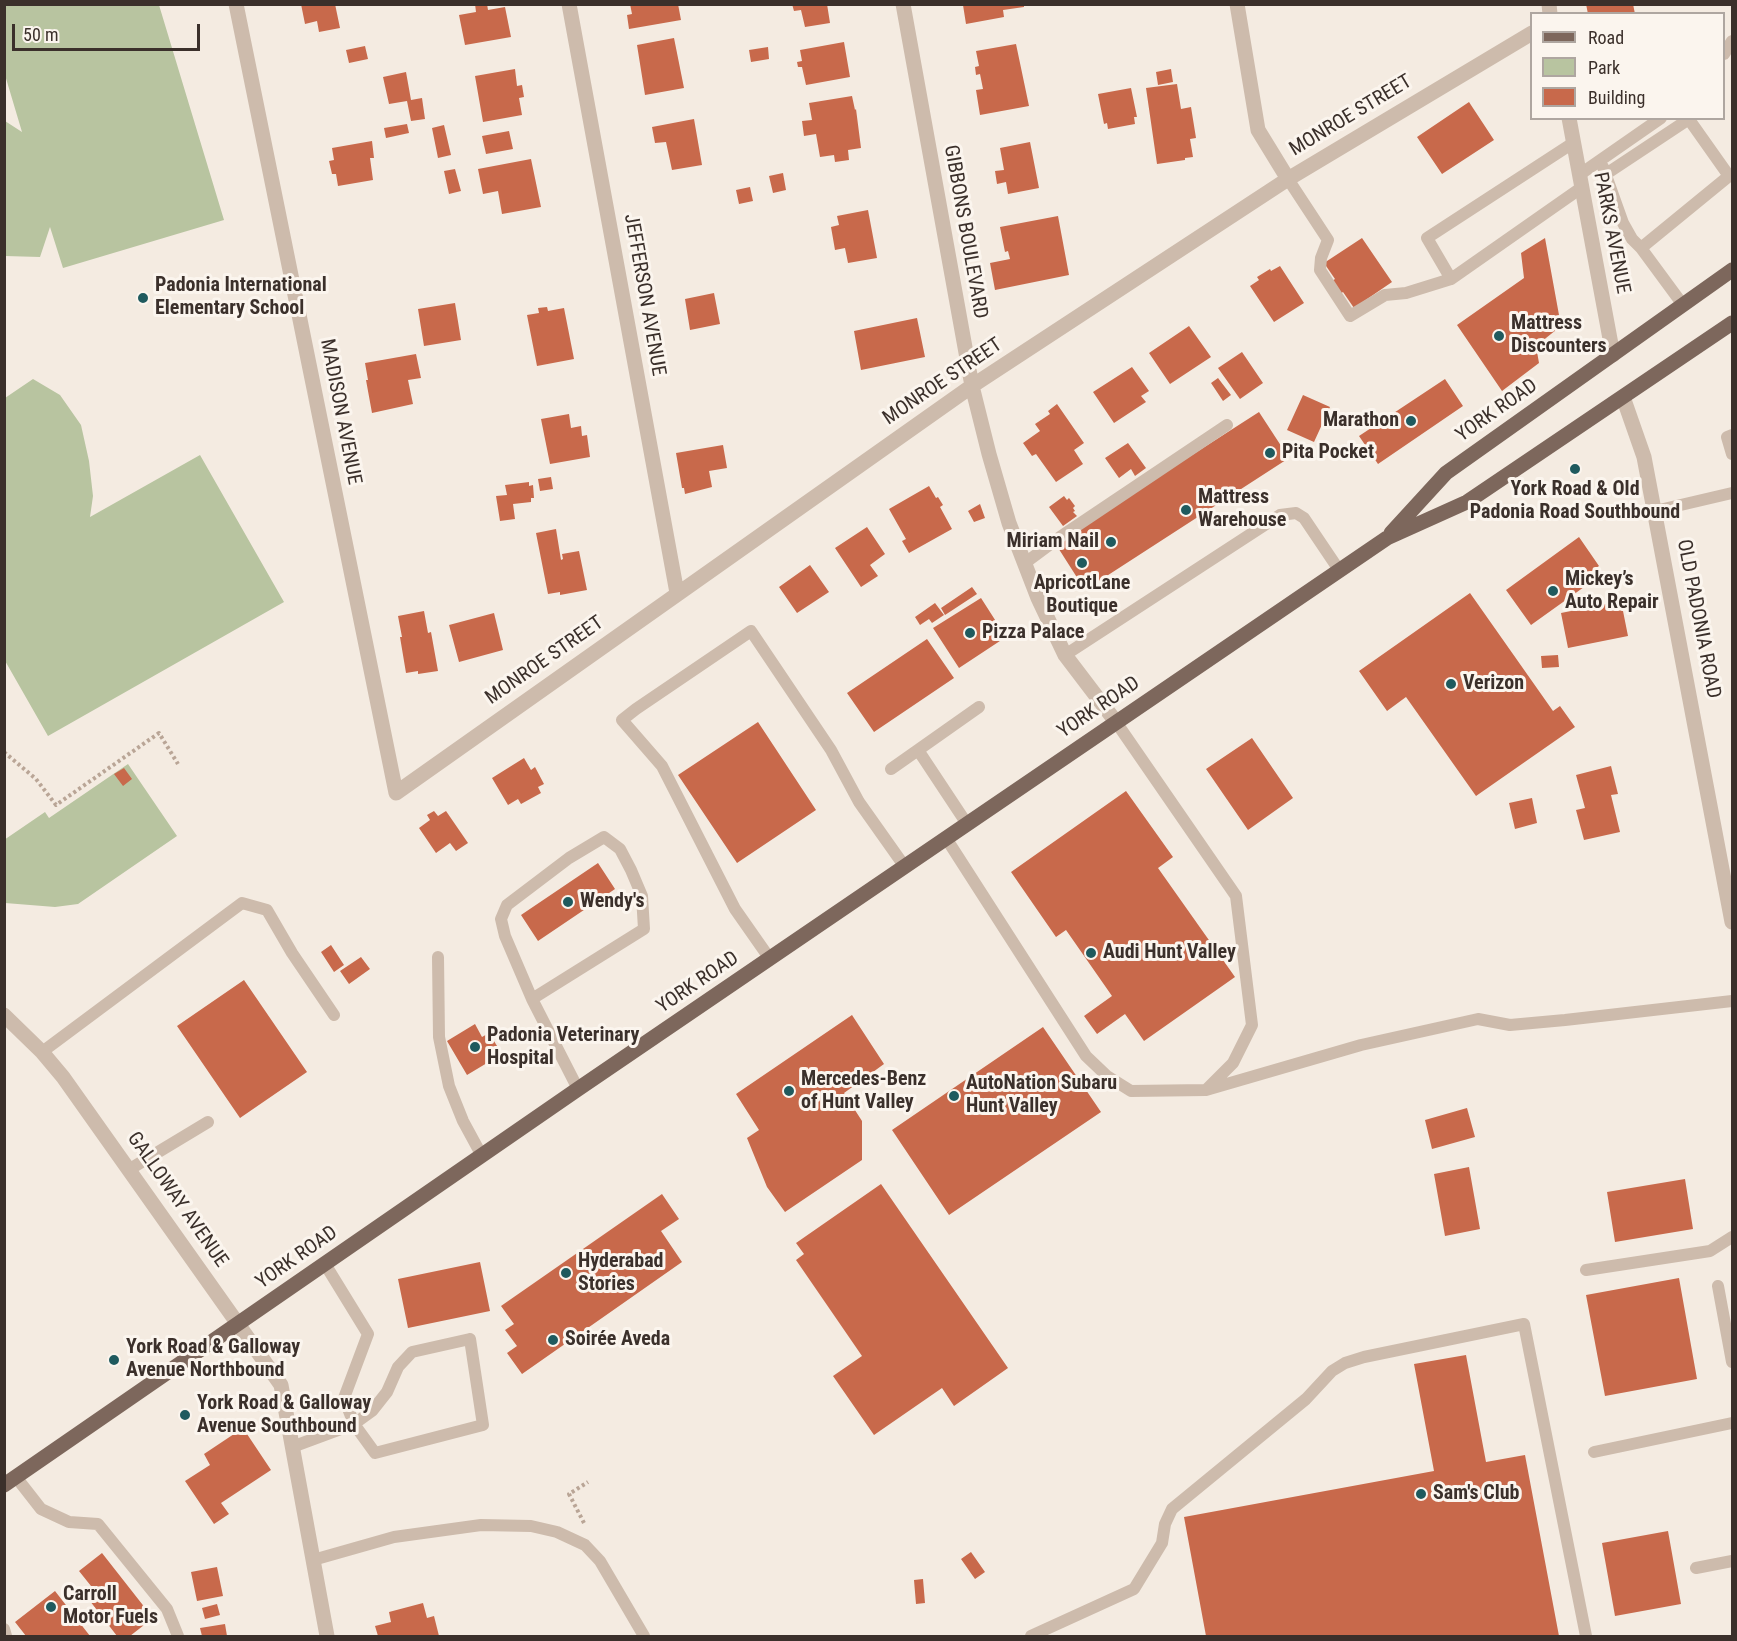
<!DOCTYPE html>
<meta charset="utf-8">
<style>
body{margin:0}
#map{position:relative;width:1737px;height:1641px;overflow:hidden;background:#f4ebe1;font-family:"Roboto Condensed",sans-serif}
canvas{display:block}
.frame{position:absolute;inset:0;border:6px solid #3b302b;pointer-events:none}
.legend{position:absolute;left:1530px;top:12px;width:195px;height:108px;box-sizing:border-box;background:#fbf5ee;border:2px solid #aea6a0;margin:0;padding:8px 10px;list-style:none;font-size:18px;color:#3b302b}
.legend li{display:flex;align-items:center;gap:12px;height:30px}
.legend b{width:30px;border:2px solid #aea6a0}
.scale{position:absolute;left:12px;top:24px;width:188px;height:27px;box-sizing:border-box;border:3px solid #3b302b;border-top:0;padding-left:8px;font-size:18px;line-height:21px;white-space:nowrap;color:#3b302b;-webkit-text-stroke:4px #fbf5ee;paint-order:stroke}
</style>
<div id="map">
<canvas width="1737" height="1641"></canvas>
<div class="frame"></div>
<ul class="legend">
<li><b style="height:8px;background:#7d675c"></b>Road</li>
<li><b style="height:16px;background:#b8c4a0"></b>Park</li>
<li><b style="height:16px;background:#c8694b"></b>Building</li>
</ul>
<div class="scale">50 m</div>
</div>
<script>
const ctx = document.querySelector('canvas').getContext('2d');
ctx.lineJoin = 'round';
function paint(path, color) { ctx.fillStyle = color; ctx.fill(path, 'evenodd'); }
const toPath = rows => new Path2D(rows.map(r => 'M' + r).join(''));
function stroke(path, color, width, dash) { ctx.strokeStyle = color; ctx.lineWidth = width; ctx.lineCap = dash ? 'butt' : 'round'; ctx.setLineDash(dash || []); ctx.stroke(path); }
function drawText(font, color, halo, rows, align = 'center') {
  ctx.font = font + ' "Roboto Condensed",sans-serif'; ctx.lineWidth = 6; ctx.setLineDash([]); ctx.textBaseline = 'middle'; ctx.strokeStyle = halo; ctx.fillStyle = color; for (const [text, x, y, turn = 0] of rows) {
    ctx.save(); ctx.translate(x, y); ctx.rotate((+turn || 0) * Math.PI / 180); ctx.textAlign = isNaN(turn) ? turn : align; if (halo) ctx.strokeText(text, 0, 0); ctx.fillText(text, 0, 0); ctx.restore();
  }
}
paint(toPath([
 [5,4,159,5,224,220,63,268,50,227,40,257,5,256,5,121,22,132,5,75],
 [33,379,60,395,81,425,89,461,93,496,90,517,200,455,284,602,48,736,4,659,5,398],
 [128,764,177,836,78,904,55,907,5,903,4,840,45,812,49,818]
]), '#b8c4a0');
paint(toPath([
 [301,4,335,4,340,28,319,32,317,21,305,24],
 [475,4,487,4,488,10,505,7,511,37,465,45,459,15,476,12],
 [630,4,678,4,681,20,629,29,627,15,632,14],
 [792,4,827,4,830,23,805,27,801,10,794,11],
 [967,4,1024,4,1024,7,1003,10,1004,17,966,24,963,5],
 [1586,4,1633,4,1635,14,1588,14],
 [674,38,684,88,645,95,637,45],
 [844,42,850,77,806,85,802,67,798,67,797,62,802,61,800,50],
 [1016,44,1029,106,980,115,976,90,983,89,980,74,976,75,975,67,979,66,976,51],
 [365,46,368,59,349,63,346,50],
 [768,47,769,59,751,62,749,50],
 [515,69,517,86,522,85,524,97,519,98,522,115,483,122,475,76],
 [1171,69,1173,82,1158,85,1156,72],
 [406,72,411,100,422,98,425,119,411,121,407,101,389,104,383,77],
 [1177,84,1181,109,1191,107,1196,138,1190,139,1193,157,1185,158,1185,160,1157,164,1146,88],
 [1131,88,1137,117,1134,117,1135,124,1108,129,1107,123,1104,124,1098,94],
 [852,96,855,110,856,109,861,148,848,150,849,160,835,162,834,155,820,157,816,134,804,136,802,121,812,120,809,103],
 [1469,102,1494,140,1442,174,1417,137],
 [694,119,702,165,672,170,666,142,655,143,652,127],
 [407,124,409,133,386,138,384,128],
 [444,125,451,155,438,158,432,128],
 [509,131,513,149,486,154,482,136],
 [372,141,374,158,370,158,373,180,338,186,336,174,332,174,329,161,334,160,332,148],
 [1030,142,1039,188,1008,194,1006,182,997,184,995,171,1004,170,1000,148],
 [531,159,541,207,502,214,498,191,483,194,478,169],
 [455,169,461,191,449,194,444,171],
 [783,173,786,190,773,193,769,176],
 [750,187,753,201,739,204,736,190],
 [868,210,877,258,848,263,845,248,835,250,831,227,839,225,837,216],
 [1058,216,1069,275,995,290,990,263,1010,259,1008,251,1005,252,1000,227],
 [1362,238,1392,282,1354,308,1343,292,1337,296,1329,283,1335,279,1324,263],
 [1545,238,1561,326,1536,346,1539,363,1502,391,1457,325,1524,278,1521,253],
 [1280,266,1304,303,1274,322,1250,286,1259,280,1257,277,1270,269,1271,271],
 [714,293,720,324,690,330,685,299],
 [455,303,461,340,424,346,418,309],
 [547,307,548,311,564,308,574,359,537,366,527,315,539,313,538,308],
 [917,318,925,357,861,370,854,331],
 [1189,326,1211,357,1170,384,1149,353],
 [1242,352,1263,383,1240,399,1218,368],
 [416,354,421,378,408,380,413,404,372,413,366,380,368,380,365,363],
 [1132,367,1149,391,1141,396,1146,402,1114,423,1093,392],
 [1218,378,1231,395,1223,401,1211,383],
 [1445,379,1463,406,1378,464,1359,436],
 [1303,395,1330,407,1314,442,1287,430],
 [1057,404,1084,443,1074,450,1083,464,1056,482,1036,454,1032,456,1023,443,1040,431,1035,424,1050,414,1048,411],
 [1259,412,1289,458,1085,590,1055,543],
 [569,414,571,428,581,426,582,436,587,435,590,457,550,464,541,419],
 [1128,443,1146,468,1135,476,1131,469,1119,478,1105,458],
 [723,445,727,468,709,471,712,487,685,494,684,488,682,488,676,453],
 [551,477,553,489,540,491,538,479],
 [529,482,529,486,533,485,534,498,531,498,531,502,513,504,515,519,500,521,496,496,507,495,505,485],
 [929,486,936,498,938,497,943,505,940,507,952,529,909,553,902,541,906,539,889,509],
 [1064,496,1067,500,1069,498,1075,506,1073,508,1075,511,1073,512,1077,516,1063,526,1049,507],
 [980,504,985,518,974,522,968,511],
 [867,527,885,554,870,565,878,576,861,587,835,548],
 [556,529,561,560,563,559,562,554,579,551,587,590,560,595,560,592,548,594,536,533],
 [1579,537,1599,566,1586,575,1591,582,1531,625,1506,590],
 [810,565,829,592,797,613,779,587],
 [972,587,977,594,945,615,941,608],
 [1470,593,1553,711,1560,706,1575,727,1476,796,1406,697,1387,711,1359,671],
 [981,598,1006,637,959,668,933,628],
 [1621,601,1628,636,1568,648,1561,613],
 [935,603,944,615,932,623,929,619,920,625,915,617],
 [424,611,428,633,431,632,438,671,418,674,418,671,406,673,400,637,402,637,398,616],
 [494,613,503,650,459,662,449,625],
 [927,639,954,678,874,732,847,693],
 [1558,655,1559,667,1542,668,1541,656],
 [758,722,816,810,737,863,678,775],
 [1252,738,1293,798,1248,830,1206,769],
 [524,758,531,770,535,767,544,784,538,787,541,793,521,804,518,799,508,805,492,778],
 [1611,766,1618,794,1611,795,1620,832,1584,840,1576,810,1585,808,1576,775],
 [124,768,132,779,123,786,114,774],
 [1126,791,1173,857,1158,868,1235,977,1144,1041,1125,1014,1097,1034,1084,1016,1112,996,1066,930,1056,937,1011,872],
 [1532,798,1537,823,1515,829,1509,803],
 [434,811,438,816,446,811,468,843,456,851,450,843,436,853,419,828,430,820,427,815],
 [598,863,615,889,538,941,521,915],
 [331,945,344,965,334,972,321,952],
 [361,957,370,969,349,984,340,971],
 [244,980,307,1072,240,1118,177,1026],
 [852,1015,884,1064,844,1093,862,1121,862,1160,785,1212,767,1187,747,1138,759,1130,736,1094],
 [475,1024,482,1037,489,1033,502,1054,467,1075,447,1041],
 [1043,1027,1101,1112,949,1215,892,1130],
 [1467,1108,1475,1137,1432,1149,1425,1120],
 [1469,1167,1480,1229,1445,1236,1434,1174],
 [1685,1179,1693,1229,1615,1242,1607,1192],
 [881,1184,1008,1368,954,1406,942,1388,874,1435,833,1376,862,1356,796,1260,804,1254,796,1243],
 [662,1194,679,1219,661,1231,682,1262,522,1374,507,1353,517,1346,505,1330,514,1324,501,1306],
 [480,1262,490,1311,408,1328,398,1279],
 [1679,1278,1697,1379,1605,1396,1586,1295],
 [1466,1355,1486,1462,1525,1455,1559,1636,1206,1636,1184,1517,1434,1471,1414,1364],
 [243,1428,271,1470,221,1503,229,1514,214,1524,185,1481,210,1465,204,1454],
 [1668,1531,1681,1604,1615,1616,1602,1543],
 [971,1552,985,1572,975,1579,961,1559],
 [102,1553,153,1618,130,1636,117,1636,83,1592,91,1586,79,1571],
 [217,1567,223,1596,197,1601,191,1572],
 [923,1579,925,1603,916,1604,914,1580],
 [55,1591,90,1636,26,1636,15,1622],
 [423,1603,427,1618,434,1616,439,1636,378,1636,375,1626,391,1622,389,1612],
 [217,1604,220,1615,205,1619,202,1608],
 [225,1624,227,1636,202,1636,200,1628]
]), '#c8694b');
stroke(toPath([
 [4,752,36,779,56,805,159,733,178,764],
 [584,1523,569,1494,588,1482]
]), '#b9a596', 4, [3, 3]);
stroke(toPath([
 [1724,54,1732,41],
 [1573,143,1427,238,1451,279,1581,188],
 [1603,167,1623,223,1632,239,1641,248],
 [1606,174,1689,119],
 [1579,175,1661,118],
 [1288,179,1328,240,1321,258,1320,270,1350,316,1385,295,1406,293,1451,279],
 [1683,305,1641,248,1729,176,1688,118],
 [1732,435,1727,437,1732,454],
 [1655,511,1732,493],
 [1025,563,1060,537,1227,425],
 [1065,655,1280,515,1296,513,1304,518,1339,570],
 [1116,722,1236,896,1252,1025,1233,1063,1206,1090],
 [891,769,918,750],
 [967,824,918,750,979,707],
 [946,838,1086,1056,1107,1076,1131,1091,1206,1090,1361,1045,1478,1019,1510,1025,1565,1020,1732,1001],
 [438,957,439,1037,449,1086,463,1121,482,1156],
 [770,959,735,909,662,766,622,720,636,709,751,631,831,750,859,802,905,867],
 [532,999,644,929,642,896,631,870,620,849,604,837,569,858,507,905,501,919,505,936,532,999,578,1089],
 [42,1052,242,903,267,910,292,953,334,1015],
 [130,1169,208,1122],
 [1586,1270,1710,1251,1732,1237],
 [1718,1286,1732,1362],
 [470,1339,483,1425,375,1453,354,1424,372,1411,387,1392,398,1367,412,1352,470,1339],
 [292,1447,354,1424,344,1398,368,1334,325,1264],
 [1594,1452,1732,1423],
 [16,1477,41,1509,69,1522,98,1524,167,1609,178,1636],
 [313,1560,394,1537,481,1525,531,1526,557,1532,585,1545,600,1561,644,1636],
 [1696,1568,1732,1561],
 [4,1629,6,1636],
 [1031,1636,1134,1589,1162,1543,1165,1524,1172,1509,1306,1399,1332,1371,1345,1363,1364,1357,1524,1324,1586,1636]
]), '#cdbbac', 12);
stroke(toPath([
 [236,4,396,793,972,386,1288,179,1532,33],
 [569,4,677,593],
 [903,4,972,386,989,454,1009,523,1038,598,1065,655,1116,722],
 [1237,4,1258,130,1288,179],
 [1549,4,1550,14],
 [1569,118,1613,355],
 [1623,397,1644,457,1732,922],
 [238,1324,281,1385,327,1636]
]), '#cdbbac', 15);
stroke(toPath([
 [4,1015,42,1052,63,1077,238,1324]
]), '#cdbbac', 15);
stroke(toPath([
 [1391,533,1446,473,1732,270],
 [4,1485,578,1089,1387,538,1467,502,1732,323]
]), '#7d675c', 15);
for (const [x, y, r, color] of [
 [143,298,6,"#1f5a5e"],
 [1499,336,6,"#1f5a5e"],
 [1411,421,6,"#1f5a5e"],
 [1270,453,6,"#1f5a5e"],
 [1575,469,6,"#1f5a5e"],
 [1186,510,6,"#1f5a5e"],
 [1111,542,6,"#1f5a5e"],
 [1082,563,6,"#1f5a5e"],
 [1553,591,6,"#1f5a5e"],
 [970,633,6,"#1f5a5e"],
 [1451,684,6,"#1f5a5e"],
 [568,902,6,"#1f5a5e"],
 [1091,953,6,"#1f5a5e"],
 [475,1047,6,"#1f5a5e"],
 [789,1091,6,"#1f5a5e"],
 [954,1096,6,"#1f5a5e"],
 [566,1273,6,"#1f5a5e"],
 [553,1340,6,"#1f5a5e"],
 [114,1360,6,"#1f5a5e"],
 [185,1415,6,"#1f5a5e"],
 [1421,1494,6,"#1f5a5e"],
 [51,1607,6,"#1f5a5e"]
]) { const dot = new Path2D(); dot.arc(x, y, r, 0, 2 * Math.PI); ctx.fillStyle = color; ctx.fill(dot); stroke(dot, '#fbf5ee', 2); }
drawText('20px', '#3b302b', '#fbf5ee', [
 ["MONROE STREET",1351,116,-31],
 ["GIBBONS BOULEVARD",965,232,80],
 ["PARKS AVENUE",1611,233,79],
 ["JEFFERSON AVENUE",644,295,80],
 ["MONROE STREET",943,382,-34],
 ["YORK ROAD",1497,411,-35],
 ["MADISON AVENUE",340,412,79],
 ["OLD PADONIA ROAD",1698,619,79],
 ["MONROE STREET",545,661,-35],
 ["YORK ROAD",1099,708,-34],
 ["YORK ROAD",698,983,-34],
 ["GALLOWAY AVENUE",177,1200,55],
 ["YORK ROAD",297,1258,-35]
]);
drawText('bold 20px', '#3b302b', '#fbf5ee', [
 ["Padonia International",155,286],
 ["Elementary School",155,309],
 ["Mattress",1511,324],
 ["Discounters",1511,347],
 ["Marathon",1399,421,"right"],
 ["Pita Pocket",1282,453],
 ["York Road & Old",1575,490,"center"],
 ["Padonia Road Southbound",1575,513,"center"],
 ["Mattress",1198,498],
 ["Warehouse",1198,521],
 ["Miriam Nail",1099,542,"right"],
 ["Mickey’s",1565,580],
 ["Auto Repair",1565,603],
 ["ApricotLane",1082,584,"center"],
 ["Boutique",1082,607,"center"],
 ["Pizza Palace",982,633],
 ["Verizon",1463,684],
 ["Wendy's",580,902],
 ["Audi Hunt Valley",1103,953],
 ["Padonia Veterinary",487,1036],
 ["Hospital",487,1059],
 ["Mercedes-Benz",801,1080],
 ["of Hunt Valley",801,1103],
 ["AutoNation Subaru",966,1084],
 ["Hunt Valley",966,1107],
 ["Hyderabad",578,1262],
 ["Stories",578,1285],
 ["Soirée Aveda",565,1340],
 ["York Road & Galloway",126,1348],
 ["Avenue Northbound",126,1371],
 ["York Road & Galloway",197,1404],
 ["Avenue Southbound",197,1427],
 ["Sam's Club",1433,1494],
 ["Carroll",63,1595],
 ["Motor Fuels",63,1618]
], 'left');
</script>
